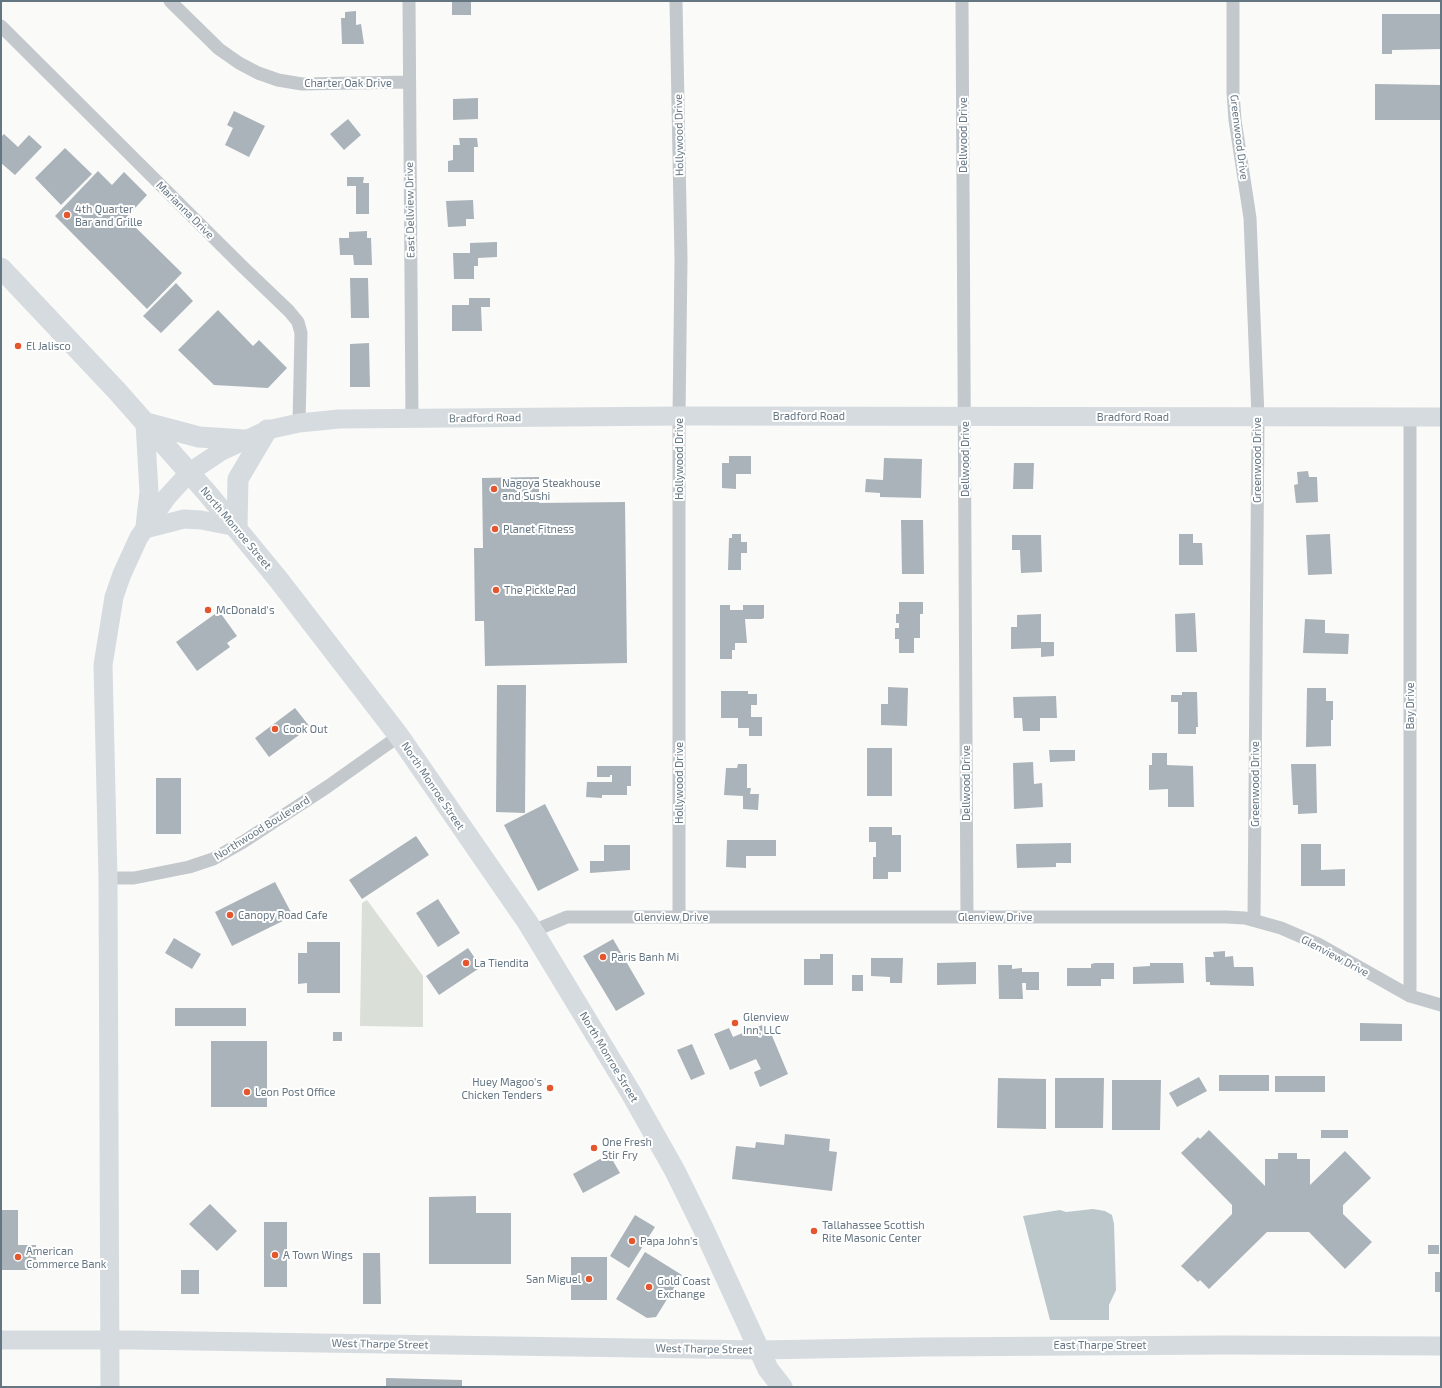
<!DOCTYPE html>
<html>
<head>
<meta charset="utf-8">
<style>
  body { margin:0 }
  #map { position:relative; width:1442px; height:1388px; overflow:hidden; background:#fafaf8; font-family:"Exo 2",sans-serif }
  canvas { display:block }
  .frame { position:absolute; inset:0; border:2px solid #657683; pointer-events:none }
</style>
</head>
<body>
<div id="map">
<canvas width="1442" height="1388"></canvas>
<div class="frame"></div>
</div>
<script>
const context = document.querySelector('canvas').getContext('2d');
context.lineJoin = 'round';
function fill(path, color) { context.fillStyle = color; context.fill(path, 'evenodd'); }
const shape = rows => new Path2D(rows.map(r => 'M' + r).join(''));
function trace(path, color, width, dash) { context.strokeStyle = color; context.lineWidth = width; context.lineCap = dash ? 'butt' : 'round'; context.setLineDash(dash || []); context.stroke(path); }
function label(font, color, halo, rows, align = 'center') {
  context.font = font + ' "Exo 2",sans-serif'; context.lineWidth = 4; context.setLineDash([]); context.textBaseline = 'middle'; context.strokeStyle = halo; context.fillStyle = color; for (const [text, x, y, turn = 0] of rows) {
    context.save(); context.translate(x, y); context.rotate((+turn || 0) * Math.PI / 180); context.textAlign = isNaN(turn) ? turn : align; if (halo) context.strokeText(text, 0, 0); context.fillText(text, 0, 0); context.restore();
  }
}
const green = shape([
  [367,900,423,976,423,1027,360,1026,362,903]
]);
const water = shape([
  [1093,1209,1105,1211,1112,1215,1114,1224,1116,1290,1109,1305,1109,1320,1050,1320,1023,1216,1060,1210,1066,1212]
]);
const building = shape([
  [452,1,471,1,471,15,452,15],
  [356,11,356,25,361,24,364,44,342,44,341,18,345,18,345,12],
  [1382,14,1441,14,1441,49,1392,50,1392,54,1382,54],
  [1375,84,1441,85,1441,120,1375,120],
  [478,98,478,119,453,120,453,99],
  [234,111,265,126,249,157,225,145,233,128,227,125],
  [348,119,361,135,344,150,330,134],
  [4,134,18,147,29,135,42,147,15,175,1,163,1,137],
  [459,138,477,138,478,147,474,147,474,172,448,172,448,161,453,160,453,145,460,145],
  [65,148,92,174,61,205,35,178],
  [98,171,112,185,124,172,147,195,126,218,182,273,147,309,55,216],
  [347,177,364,177,363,183,369,183,369,214,356,214,356,186,347,186],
  [473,200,474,219,466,219,466,226,448,227,446,201],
  [367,231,367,238,371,238,372,265,354,265,353,255,340,255,339,238,349,238,349,232],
  [497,242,497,257,478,258,478,266,474,266,474,279,454,279,453,253,470,253,470,243],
  [350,278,368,278,369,318,351,318],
  [176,283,193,301,161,333,143,316],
  [469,298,490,298,490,307,481,307,482,331,452,331,452,305,469,305],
  [218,310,253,346,259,340,287,368,268,388,214,385,178,350],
  [369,343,370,387,350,387,350,344],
  [729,456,751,456,751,474,736,474,736,489,722,488,722,463,729,463],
  [884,458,922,459,921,498,880,497,880,493,865,492,866,479,883,480],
  [1014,463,1034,463,1033,489,1013,489],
  [1308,471,1309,477,1317,477,1318,502,1296,503,1294,485,1298,484,1297,472],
  [539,477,539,503,625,502,627,663,485,666,484,621,475,621,474,548,483,548,482,478],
  [901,520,923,520,924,574,902,574],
  [732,534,741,534,741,542,747,542,747,553,741,553,741,570,728,570,729,538,732,538],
  [1179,534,1193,534,1193,543,1202,543,1203,565,1179,565],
  [1330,534,1332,574,1308,575,1306,535],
  [1012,535,1041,535,1042,572,1021,573,1020,550,1012,550],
  [899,602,923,602,923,614,920,614,920,638,914,638,914,653,899,653,899,639,895,639,895,628,899,628,899,623,896,623,896,614,899,614],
  [720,605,730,605,730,610,743,610,743,605,764,605,764,618,762,619,745,619,747,643,735,643,735,650,732,650,732,659,720,659],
  [219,611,237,636,227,643,230,647,197,671,176,642],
  [1195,613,1197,652,1176,652,1175,614],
  [1041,614,1041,642,1054,642,1054,656,1041,657,1041,648,1011,649,1011,627,1017,627,1017,615],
  [1305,619,1325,620,1325,633,1349,634,1348,654,1303,653],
  [497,685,526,685,525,813,496,812],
  [888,687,908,688,907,726,881,725,881,704,888,704],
  [1307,688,1326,688,1326,701,1333,701,1333,720,1331,720,1331,746,1306,747],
  [721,691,748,691,748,694,757,694,757,705,751,705,751,717,762,717,762,736,749,736,749,728,738,728,738,718,721,718],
  [1182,692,1197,692,1198,727,1196,727,1196,734,1178,734,1178,702,1171,702,1171,695,1182,695],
  [1056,696,1057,718,1040,718,1040,731,1023,731,1022,718,1014,718,1013,697],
  [295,708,310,727,269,757,255,738],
  [867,748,892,748,892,796,867,796],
  [1049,750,1075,750,1075,761,1050,762],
  [1152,753,1167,753,1167,765,1193,766,1194,807,1168,807,1168,789,1149,790,1149,765,1152,765],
  [1033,762,1034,784,1042,783,1043,807,1014,809,1013,763],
  [738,764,747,764,747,788,751,788,750,794,759,794,758,810,743,809,743,796,724,795,726,768,737,768],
  [1291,764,1316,764,1317,813,1298,814,1298,805,1293,805],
  [597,766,631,766,631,786,627,786,627,795,602,795,602,798,586,797,587,782,612,782,612,775,610,775,610,777,597,777],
  [156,778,181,778,181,834,156,834],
  [545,804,579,870,538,891,504,825],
  [869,827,892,827,892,835,901,835,901,872,888,872,888,879,873,879,873,857,876,857,876,842,869,842],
  [416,836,429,855,362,899,349,880],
  [727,840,776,840,776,856,746,856,746,868,726,867],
  [1071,843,1071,863,1056,863,1056,867,1017,868,1016,844],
  [1301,844,1321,844,1321,870,1345,869,1345,886,1301,886],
  [604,845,630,845,630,870,590,873,590,861,604,861],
  [275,882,293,916,232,946,215,912],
  [438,899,460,933,438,947,416,913],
  [174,938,201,954,192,969,165,953],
  [613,939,645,994,616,1011,583,956],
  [307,942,340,942,340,993,307,993,307,983,298,984,298,953,307,953],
  [468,948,481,967,439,995,426,976],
  [1225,951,1225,957,1233,956,1234,967,1253,967,1254,986,1210,985,1210,982,1206,982,1205,957,1214,957,1213,952],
  [820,954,833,954,833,985,804,985,804,959,820,959],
  [871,958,903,958,902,983,890,983,890,977,871,976],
  [976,962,976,984,937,985,937,963],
  [1095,963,1114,963,1114,979,1101,979,1101,986,1067,986,1067,968,1091,968,1091,964],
  [1150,963,1183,963,1184,983,1133,984,1133,967,1150,966],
  [998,965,1012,965,1012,969,1022,968,1022,972,1039,972,1039,990,1026,990,1026,983,1022,983,1023,999,999,999],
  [852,975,863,975,863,991,852,991],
  [175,1008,246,1008,246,1026,175,1026],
  [1360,1023,1402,1024,1402,1041,1360,1041],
  [762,1025,766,1033,770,1031,788,1074,760,1087,754,1072,761,1069,756,1059,730,1070,714,1034,729,1028,733,1037],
  [333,1032,342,1032,342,1041,333,1041],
  [211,1041,267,1041,267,1107,211,1107],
  [692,1044,705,1074,691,1080,677,1050],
  [1219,1075,1269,1075,1269,1091,1219,1091],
  [1275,1076,1325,1076,1325,1092,1275,1092],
  [1199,1077,1207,1091,1177,1107,1169,1093],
  [998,1078,1046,1079,1046,1129,997,1128],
  [1055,1078,1104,1078,1103,1128,1055,1128],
  [1112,1080,1161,1080,1160,1130,1112,1130],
  [1209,1130,1265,1186,1265,1159,1278,1159,1278,1153,1297,1153,1297,1159,1310,1159,1310,1185,1345,1151,1371,1178,1343,1205,1343,1214,1372,1242,1345,1269,1309,1232,1267,1232,1209,1289,1200,1280,1198,1282,1181,1266,1232,1214,1232,1205,1181,1153,1198,1137,1200,1139],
  [1321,1130,1348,1130,1348,1138,1321,1138],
  [785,1134,830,1139,829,1151,837,1152,832,1191,732,1179,736,1146,755,1148,756,1142,784,1145],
  [609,1154,620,1173,583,1193,573,1174],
  [476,1196,476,1213,511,1213,511,1264,429,1264,429,1197],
  [210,1204,237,1231,217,1251,189,1224],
  [1,1210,18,1210,18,1245,36,1245,36,1270,1,1270],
  [635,1215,655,1227,629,1268,610,1256],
  [264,1222,287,1222,287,1287,264,1287],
  [1428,1245,1439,1245,1439,1254,1428,1254],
  [645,1252,682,1275,656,1317,647,1318,616,1299],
  [363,1253,380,1253,381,1304,363,1304],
  [571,1257,607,1257,607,1300,571,1300],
  [181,1270,199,1270,199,1294,181,1294],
  [1435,1272,1441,1272,1441,1292,1435,1292],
  [386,1378,462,1380,462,1387,386,1387]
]);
const street = shape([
  [170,1,219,49,239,63,258,73,278,80,302,84,409,82],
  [409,1,412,419],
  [676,1,681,259,679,416,679,917],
  [962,1,967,917],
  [1233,1,1233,93,1235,120,1250,218,1258,417,1254,920],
  [1,26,243,267,289,311,298,322,301,333,299,423],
  [1410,416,1410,996],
  [108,878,134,878,189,867,213,859,243,842,327,787,399,736],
  [533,931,567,917,1226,917,1245,918,1281,928,1318,944,1410,996,1441,1005]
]);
const secondary = shape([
  [145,423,149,492,145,526],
  [145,529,184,519,201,520,237,527],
  [1,1340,133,1340,760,1350,924,1347,1226,1345,1441,1346],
  [110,1387,108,878,103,665,114,597,122,574,139,537,167,497,190,472,220,452,267,430,299,423,339,419,679,416,1441,417]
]);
const primary = shape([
  [1,268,117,391,208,494,278,579,399,736,528,923,631,1093,675,1171,704,1230,768,1369,782,1387],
  [146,423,199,437,245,440],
  [237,527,238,479,267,430]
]);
const markers = [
  [67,215,4,"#e4572e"],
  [18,346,4,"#e4572e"],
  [494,489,4,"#e4572e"],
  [495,529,4,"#e4572e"],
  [496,590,4,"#e4572e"],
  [208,610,4,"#e4572e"],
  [275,729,4,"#e4572e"],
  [230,915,4,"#e4572e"],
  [603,957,4,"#e4572e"],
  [466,963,4,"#e4572e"],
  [735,1023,4,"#e4572e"],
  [550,1088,4,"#e4572e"],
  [247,1092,4,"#e4572e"],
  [594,1148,4,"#e4572e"],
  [814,1231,4,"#e4572e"],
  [632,1241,4,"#e4572e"],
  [275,1255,4,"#e4572e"],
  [18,1257,4,"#e4572e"],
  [589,1279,4,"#e4572e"],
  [649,1287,4,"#e4572e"]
];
const streetNames = [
  ["Charter Oak Drive",348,83],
  ["Hollywood Drive",679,135,-91],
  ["Dellwood Drive",963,135,-90],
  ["Greenwood Drive",1239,137,83],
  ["Marianna Drive",185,210,45],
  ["East Dellview Drive",410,210,-91],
  ["Bradford Road",809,416],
  ["Bradford Road",1133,417],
  ["Bradford Road",485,418,-1],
  ["Hollywood Drive",679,459,-90],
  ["Dellwood Drive",965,459,-90],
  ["Greenwood Drive",1257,460,-90],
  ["North Monroe Street",236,528,50],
  ["Bay Drive",1410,706,-90],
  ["Hollywood Drive",679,783,-90],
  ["Dellwood Drive",966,783,-90],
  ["Greenwood Drive",1255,784,-90],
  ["North Monroe Street",433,786,56],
  ["Northwood Boulevard",262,828,-32],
  ["Glenview Drive",671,917],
  ["Glenview Drive",995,917],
  ["Glenview Drive",1335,956,28],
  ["North Monroe Street",609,1057,59],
  ["West Tharpe Street",380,1344,1],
  ["East Tharpe Street",1100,1345],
  ["West Tharpe Street",704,1349,1]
];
const poiNames = [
  ["4th Quarter",75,209],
  ["Bar and Grille",75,222],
  ["El Jalisco",26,346],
  ["Nagoya Steakhouse",502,483],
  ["and Sushi",502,496],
  ["Planet Fitness",503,529],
  ["The Pickle Pad",504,590],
  ["McDonald's",216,610],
  ["Cook Out",283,729],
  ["Canopy Road Cafe",238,915],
  ["Paris Banh Mi",611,957],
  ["La Tiendita",474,963],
  ["Glenview",743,1017],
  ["Inn, LLC",743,1030],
  ["Huey Magoo's",542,1082,"right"],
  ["Chicken Tenders",542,1095,"right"],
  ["Leon Post Office",255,1092],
  ["One Fresh",602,1142],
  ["Stir Fry",602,1155],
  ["Tallahassee Scottish",822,1225],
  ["Rite Masonic Center",822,1238],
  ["Papa John's",640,1241],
  ["American",26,1251],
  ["Commerce Bank",26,1264],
  ["A Town Wings",283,1255],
  ["San Miguel",581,1279,"right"],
  ["Gold Coast",657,1281],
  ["Exchange",657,1294]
];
fill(green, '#dadfd7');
fill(water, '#bbc7cb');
fill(building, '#aab3b9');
trace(street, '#c3c8cc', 13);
trace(secondary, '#d6dbdf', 19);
trace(primary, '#d6dbdf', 21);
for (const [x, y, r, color] of markers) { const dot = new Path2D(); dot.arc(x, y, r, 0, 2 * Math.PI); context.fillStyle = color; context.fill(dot); trace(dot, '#fff', 1.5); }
label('11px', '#657683', '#fff', streetNames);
label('11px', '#657683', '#fff', poiNames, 'left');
</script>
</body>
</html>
